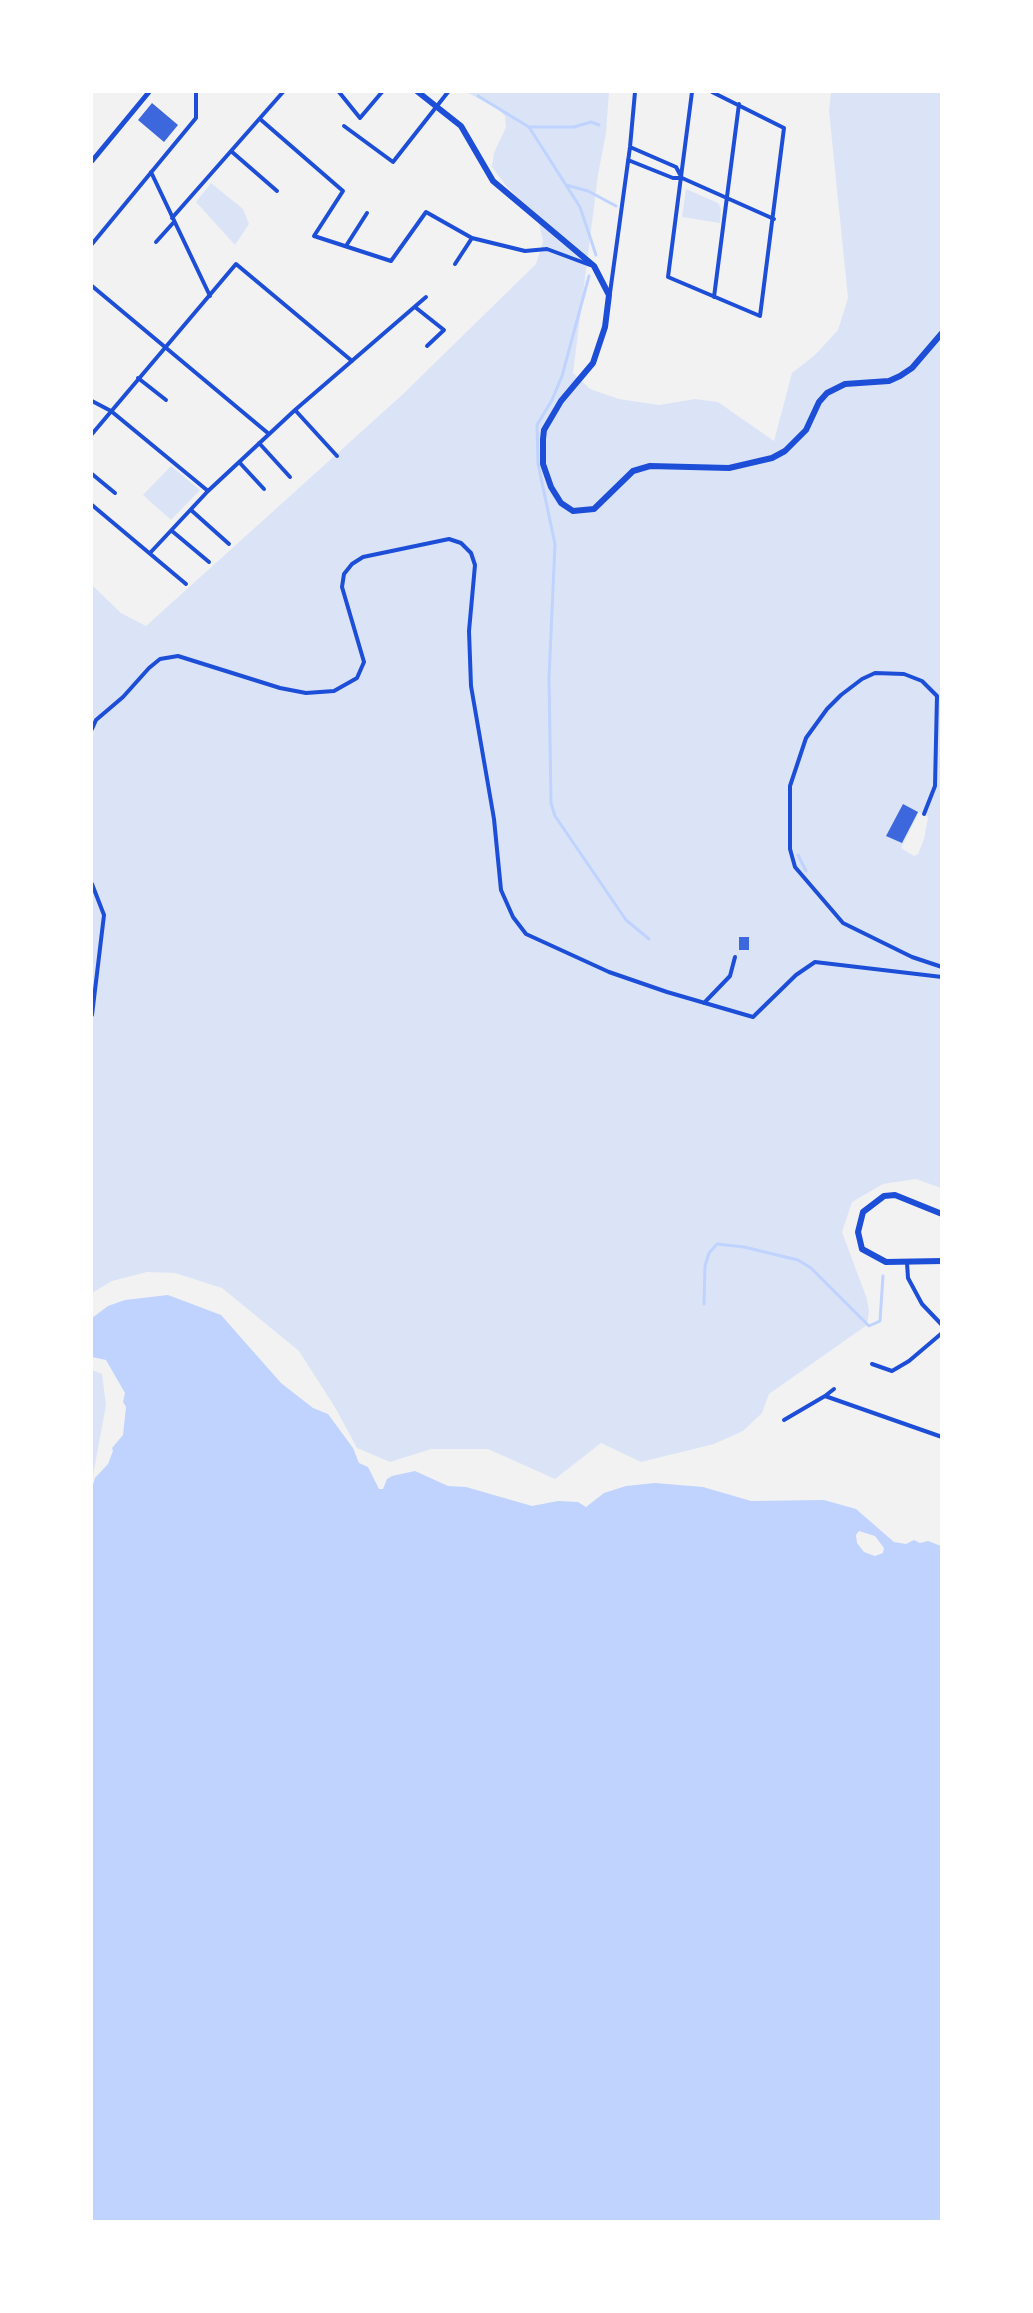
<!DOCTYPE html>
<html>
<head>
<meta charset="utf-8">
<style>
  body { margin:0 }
  #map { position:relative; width:1033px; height:2313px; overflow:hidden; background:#f2f2f2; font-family:"PT Sans",sans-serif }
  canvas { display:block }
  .frame { position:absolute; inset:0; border:93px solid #fff; pointer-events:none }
</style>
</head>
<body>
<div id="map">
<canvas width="1033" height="2313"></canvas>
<div class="frame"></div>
</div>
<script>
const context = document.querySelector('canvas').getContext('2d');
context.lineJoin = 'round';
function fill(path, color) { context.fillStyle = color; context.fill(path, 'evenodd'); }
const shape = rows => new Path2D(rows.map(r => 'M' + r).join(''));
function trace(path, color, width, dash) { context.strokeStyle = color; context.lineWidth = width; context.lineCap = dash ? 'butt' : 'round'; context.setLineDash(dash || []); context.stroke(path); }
const green = shape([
  [466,92,609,92,606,133,598,175,573,373,590,389,619,399,659,405,695,399,718,402,774,441,792,373,815,355,838,330,848,298,829,111,831,92,941,92,941,1188,916,1179,883,1184,852,1202,842,1232,867,1299,869,1311,867,1325,769,1394,762,1413,743,1431,714,1444,641,1462,601,1443,555,1479,488,1449,431,1449,390,1462,357,1448,336,1409,299,1351,222,1288,175,1273,147,1272,112,1281,92,1293,92,585,121,613,146,626,402,395,536,264,543,241,537,215,508,188,492,167,494,153,506,127,505,116,496,107],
  [919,812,928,817,924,839,918,854,914,856,901,848],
  [211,183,243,209,249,224,235,245,196,202],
  [686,189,718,203,721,209,720,223,682,217],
  [171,466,200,490,171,520,143,495],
  [92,1370,102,1374,106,1405,92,1481]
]);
const water = shape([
  [168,1295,221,1315,281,1383,313,1408,328,1414,353,1448,359,1463,368,1467,379,1489,383,1489,387,1479,392,1476,415,1471,448,1486,466,1487,532,1506,558,1501,578,1502,586,1507,604,1493,626,1486,655,1483,703,1487,751,1501,824,1500,856,1509,894,1542,906,1544,914,1540,920,1543,928,1541,941,1546,941,2221,92,2221,92,1488,95,1478,108,1464,113,1451,112,1448,123,1435,126,1407,123,1402,125,1393,106,1360,92,1357,92,1318,108,1306,125,1300],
  [859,1531,875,1536,884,1548,883,1553,875,1556,864,1552,857,1543,856,1535]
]);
const stream = shape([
  [478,96,529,127],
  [566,185,588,191,616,206],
  [596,255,580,207,529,127,574,127,591,122,599,125],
  [589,276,562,376,552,400,537,425,538,464,555,544,549,678,551,803,555,816,626,920,649,939],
  [798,855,806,871],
  [704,1304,705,1266,709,1253,717,1244,744,1247,798,1260,811,1268,869,1326,880,1321,883,1276]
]);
const building = shape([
  [152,103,178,125,164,142,138,120],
  [903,804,918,812,902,843,886,836],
  [739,937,749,937,749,950,739,950]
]);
const minor = shape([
  [339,92,360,118,382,92],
  [692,92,668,277,760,316,784,128,712,92],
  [260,119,343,191,314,236,391,261,426,212,472,238,525,251,547,249,590,265],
  [344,126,393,162,448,92],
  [630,147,676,167,682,178,774,219],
  [231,151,277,191],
  [628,160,673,178,681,178],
  [151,172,210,296],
  [172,218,283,92],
  [156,242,174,222],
  [92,244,196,118,196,92],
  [346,246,367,213],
  [455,264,472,238],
  [92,286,269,434],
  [610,293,630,147,635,92],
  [714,297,739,104],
  [415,307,444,330,427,346],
  [138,378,166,400],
  [92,401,111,411,208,491],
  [295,410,337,456],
  [92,434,236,264,352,361],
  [259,443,290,477],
  [239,462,264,489],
  [92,474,115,493],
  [92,505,186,584],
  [191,510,229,544],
  [172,531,209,562],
  [150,553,208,491,295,410,426,297],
  [92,729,96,720,123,697,149,668,160,659,178,656,280,688,306,693,334,691,357,678,364,662,342,587,344,574,352,564,363,557,449,539,461,543,471,553,475,565,469,631,471,686,494,819,501,890,513,917,526,934,609,972,667,992,753,1017,796,975,815,962,942,977],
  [924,814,935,786,937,696,922,681,904,674,875,673,862,679,841,695,827,709,806,738,790,786,790,849,795,867,843,923,912,957,942,967],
  [92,884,104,915,92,1015],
  [704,1003,730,976,735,957],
  [907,1263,908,1278,922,1304,942,1325],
  [872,1364,892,1371,909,1361,942,1333],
  [825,1396,834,1389],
  [784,1420,825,1396,942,1437]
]);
const tertiary = shape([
  [92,161,149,92]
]);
const secondary = shape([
  [418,92,461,126,493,181,594,266,609,295,605,327,593,363,561,401,544,430,543,439,543,464,551,487,561,503,573,511,594,509,633,471,650,466,729,468,772,458,785,451,806,430,819,402,827,393,845,384,889,381,900,376,912,368,942,333],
  [942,1214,895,1195,884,1196,863,1212,858,1232,862,1249,886,1262,942,1261]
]);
fill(green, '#dbe4f7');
fill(water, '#bfd3fe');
trace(stream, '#bfd3fe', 3);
fill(building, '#3d67dc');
trace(minor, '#1d4ed8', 4);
trace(tertiary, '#1d4ed8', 5);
trace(secondary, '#1d4ed8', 6);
</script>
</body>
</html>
